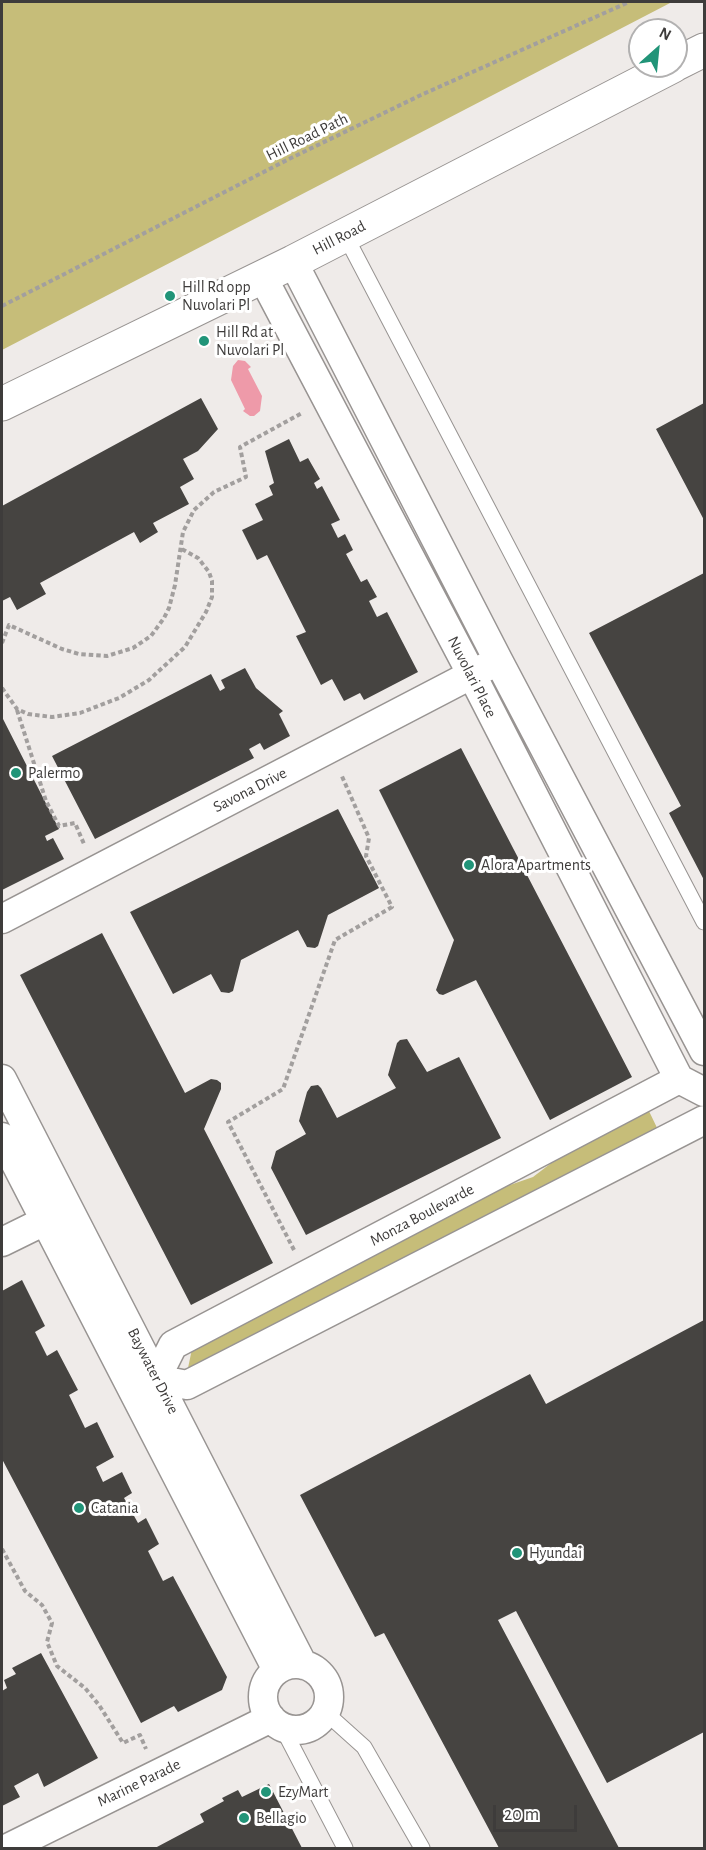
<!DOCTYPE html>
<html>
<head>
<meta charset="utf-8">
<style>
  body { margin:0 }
  #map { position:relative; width:706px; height:1850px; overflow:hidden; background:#efebe9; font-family:"Alegreya Sans",sans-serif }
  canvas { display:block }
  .frame { position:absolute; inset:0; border:3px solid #3e3c3b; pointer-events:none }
  .north { position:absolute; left:628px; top:18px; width:60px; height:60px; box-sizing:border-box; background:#fff; border:2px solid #b2b1b1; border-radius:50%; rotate:27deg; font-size:16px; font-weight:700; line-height:24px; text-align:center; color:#3e3c3b }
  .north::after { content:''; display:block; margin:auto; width:21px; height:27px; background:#219478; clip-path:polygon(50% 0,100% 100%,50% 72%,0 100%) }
  .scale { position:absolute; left:493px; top:1805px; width:84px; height:27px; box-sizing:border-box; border:3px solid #3e3c3b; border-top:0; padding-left:8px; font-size:18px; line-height:21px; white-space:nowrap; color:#3e3c3b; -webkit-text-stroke:4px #fff; paint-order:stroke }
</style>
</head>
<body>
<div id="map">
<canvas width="706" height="1850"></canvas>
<div class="frame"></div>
<div class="north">N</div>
<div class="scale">20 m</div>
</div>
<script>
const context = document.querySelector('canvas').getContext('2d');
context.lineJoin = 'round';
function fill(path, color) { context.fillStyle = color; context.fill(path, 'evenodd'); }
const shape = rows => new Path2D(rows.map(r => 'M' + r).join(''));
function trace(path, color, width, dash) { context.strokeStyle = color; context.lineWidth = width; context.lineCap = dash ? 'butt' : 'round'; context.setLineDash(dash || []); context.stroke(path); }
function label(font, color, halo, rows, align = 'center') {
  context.font = font + ' "Alegreya Sans",sans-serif'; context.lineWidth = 6; context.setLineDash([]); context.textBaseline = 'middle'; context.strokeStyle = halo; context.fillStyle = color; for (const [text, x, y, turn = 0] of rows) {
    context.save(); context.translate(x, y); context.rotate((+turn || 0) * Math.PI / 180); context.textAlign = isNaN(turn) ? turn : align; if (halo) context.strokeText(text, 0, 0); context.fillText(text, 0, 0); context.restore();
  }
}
const green = shape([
  [2,2,672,2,2,350],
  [647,1107,660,1134,237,1350,188,1368,192,1349,488,1185,510,1185,533,1177,550,1164,561,1147]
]);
const water = shape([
  [238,360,245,361,251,367,248,369,262,396,260,411,254,416,250,416,243,411,245,409,231,380,233,366]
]);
const building = shape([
  [201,398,218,429,198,451,183,459,194,479,180,487,189,504,153,523,158,532,140,543,134,532,40,583,46,594,17,610,10,597,2,601,2,506],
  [704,403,704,520,656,429],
  [289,439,300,462,308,458,320,479,314,483,317,489,322,486,340,520,331,524,338,538,345,534,353,550,346,554,361,582,367,579,377,597,369,601,377,617,387,612,418,672,364,700,360,693,344,701,332,679,321,685,296,636,306,632,267,555,257,560,242,530,263,520,255,504,273,495,269,486,274,483,265,451],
  [704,573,704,880,669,813,681,806,589,633],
  [245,668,256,688,283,711,279,714,290,736,264,750,260,743,249,749,254,758,95,839,52,756,211,674,220,691,225,688,221,680],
  [2,717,59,829,45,836,47,841,53,838,64,859,2,890],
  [461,748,632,1077,550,1120,476,980,443,995,439,994,436,990,454,940,379,790],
  [338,809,379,888,328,915,318,946,315,948,307,947,298,930,241,960,233,991,229,993,221,992,211,974,173,994,130,912],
  [102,933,185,1093,211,1079,217,1080,221,1083,221,1089,204,1129,273,1263,191,1305,20,975],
  [407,1039,427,1072,459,1057,501,1138,306,1235,271,1168,276,1151,306,1134,299,1121,307,1092,311,1086,318,1085,321,1088,337,1118,396,1088,388,1075,397,1043,400,1040],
  [22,1280,45,1326,35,1332,47,1356,57,1350,78,1390,69,1395,85,1428,97,1422,114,1457,96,1467,103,1482,122,1472,132,1493,124,1498,138,1523,146,1518,159,1544,148,1551,163,1581,173,1576,227,1677,222,1690,178,1712,174,1706,141,1723,2,1459,2,1291],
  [704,1320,704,1732,607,1783,516,1611,498,1620,619,1848,499,1848,384,1633,375,1637,300,1495,530,1374,546,1404],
  [41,1653,98,1758,44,1787,38,1773,14,1786,20,1797,2,1806,2,1691,7,1688,4,1680,16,1674,12,1668],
  [269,1784,302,1848,155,1848,204,1822,200,1814,224,1801,222,1798,238,1790,242,1797]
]);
const path = shape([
  [2,306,289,159,421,95,629,2],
  [2,643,9,625,62,649,79,654,107,656,133,648,151,636,164,618,169,608,175,585,183,532,194,510,214,492,246,477,240,447,302,413],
  [2,688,17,709,28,714,52,717,80,713,98,706,119,698,149,680,185,647,206,612,212,597,212,581,209,572,198,558,180,548],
  [17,710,46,801,59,826,75,823,84,844],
  [294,1250,228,1122,283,1089,335,940,392,907,366,856,369,838,341,774],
  [2,1549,25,1591,42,1605,52,1623,47,1642,57,1666,85,1688,99,1705,123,1743,140,1735,146,1749]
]);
const lane = shape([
  [345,235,704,922],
  [325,1712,364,1747,422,1848],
  [281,1725,345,1848]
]);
const street = shape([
  [293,262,498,660,704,1051],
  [262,276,472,675,679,1079],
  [2,919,486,667],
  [2,1079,303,1665],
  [679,1079,704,1092],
  [2,1137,277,1670],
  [2,1242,61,1213],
  [156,1379,187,1385,704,1120],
  [133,1391,156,1379,173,1345,679,1079],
  '263 1697a33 33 0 1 1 66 0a33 33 0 1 1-66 0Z',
  [8,1848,271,1718]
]);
const secondary = shape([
  [676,64,704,50],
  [2,404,293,262,673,66]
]);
const markers = [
  [170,296,6,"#219478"],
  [204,341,6,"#219478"],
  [16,773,6,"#219478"],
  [469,865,6,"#219478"],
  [79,1508,6,"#219478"],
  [517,1553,6,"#219478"],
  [266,1792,6,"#219478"],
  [244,1818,6,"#219478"]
];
const streetNames = [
  ["Hill Road Path",307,137,-26],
  ["Hill Road",339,238,-27],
  ["Nuvolari Place",472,677,63],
  ["Savona Drive",250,790,-27],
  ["Monza Boulevarde",422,1215,-28],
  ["Baywater Drive",153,1371,63],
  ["Marine Parade",139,1783,-26]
];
const poiNames = [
  ["Hill Rd opp",182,287],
  ["Nuvolari Pl",182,305],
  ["Hill Rd at",216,332],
  ["Nuvolari Pl",216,350],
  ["Palermo",28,773],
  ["Alora Apartments",481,865],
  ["Catania",91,1508],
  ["Hyundai",529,1553],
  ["EzyMart",278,1792],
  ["Bellagio",256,1818]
];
fill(green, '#c6bd79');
fill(water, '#ee9aa9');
fill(building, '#464441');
trace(lane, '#989492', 17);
trace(street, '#989492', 31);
trace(secondary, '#989492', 35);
trace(path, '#a29f9e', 4, [4.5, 3]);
trace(lane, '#fff', 15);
trace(street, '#fff', 28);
trace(secondary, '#fff', 33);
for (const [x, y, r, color] of markers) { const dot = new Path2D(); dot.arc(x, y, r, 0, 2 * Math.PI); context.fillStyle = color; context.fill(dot); trace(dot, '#fff', 2); }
label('16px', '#3e3c3b', '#fff', streetNames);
label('16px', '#3e3c3b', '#fff', poiNames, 'left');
</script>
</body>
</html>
